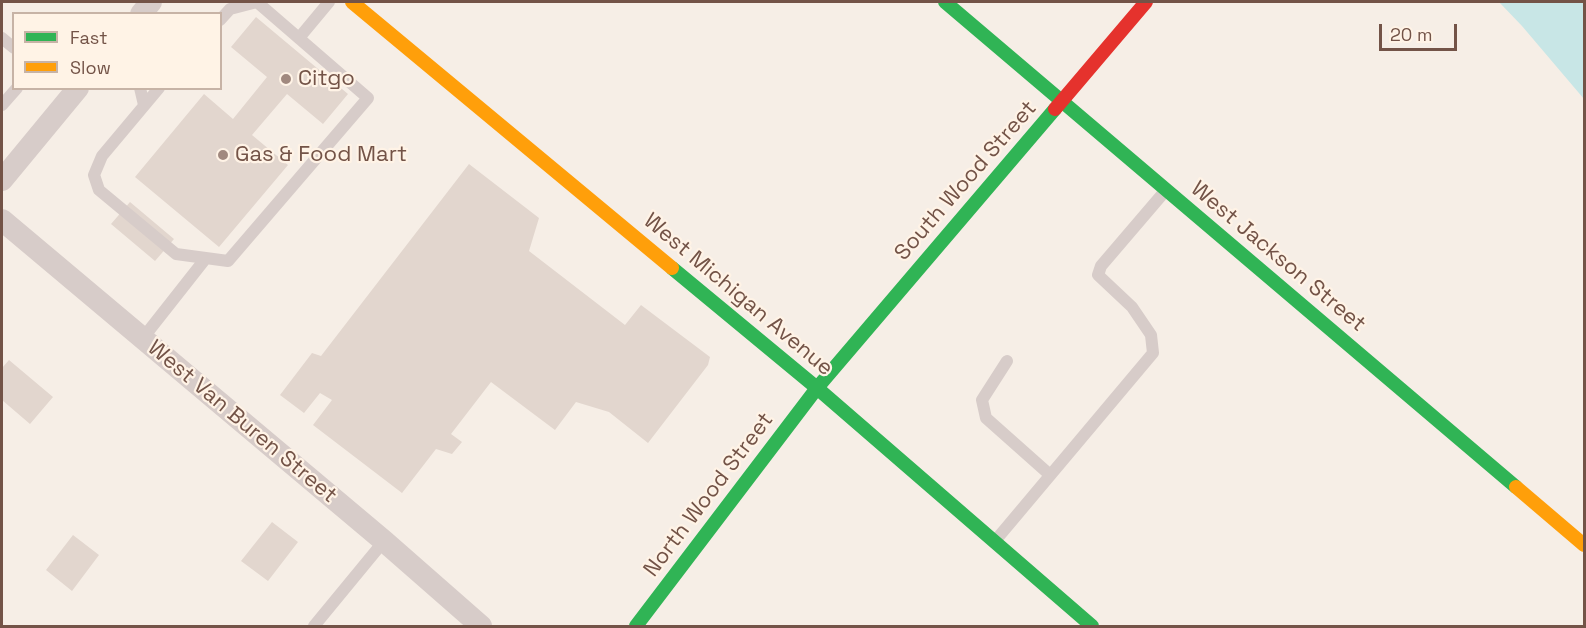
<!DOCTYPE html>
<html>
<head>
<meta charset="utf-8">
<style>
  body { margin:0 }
  #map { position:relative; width:1586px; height:628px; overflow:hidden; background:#f6eee6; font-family:"Space Grotesk",sans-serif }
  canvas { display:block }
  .frame { position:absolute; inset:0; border:3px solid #735347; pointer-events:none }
  .legend { position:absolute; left:12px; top:12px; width:210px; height:78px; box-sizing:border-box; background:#fff3e6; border:2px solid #c7b3a6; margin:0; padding:8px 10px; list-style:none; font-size:18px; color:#735347 }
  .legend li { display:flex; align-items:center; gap:12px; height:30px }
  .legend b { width:30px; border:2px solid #c7b3a6 }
  .scale { position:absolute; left:1379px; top:24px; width:78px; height:27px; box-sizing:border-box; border:3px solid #735347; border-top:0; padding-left:8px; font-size:18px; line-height:21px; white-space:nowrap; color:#735347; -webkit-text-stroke:4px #fff3e6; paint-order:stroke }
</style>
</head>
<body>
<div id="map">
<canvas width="1586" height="628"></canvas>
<div class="frame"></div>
<ul class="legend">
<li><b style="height:8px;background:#30b455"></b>Fast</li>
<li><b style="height:8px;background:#ff9f0a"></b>Slow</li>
</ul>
<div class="scale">20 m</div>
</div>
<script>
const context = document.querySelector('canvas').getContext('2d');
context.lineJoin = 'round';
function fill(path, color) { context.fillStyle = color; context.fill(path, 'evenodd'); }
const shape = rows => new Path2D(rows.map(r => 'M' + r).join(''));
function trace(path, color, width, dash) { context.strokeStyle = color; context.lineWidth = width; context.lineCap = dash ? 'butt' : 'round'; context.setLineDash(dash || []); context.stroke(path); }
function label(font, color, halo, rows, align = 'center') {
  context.font = font + ' "Space Grotesk",sans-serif'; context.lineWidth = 4.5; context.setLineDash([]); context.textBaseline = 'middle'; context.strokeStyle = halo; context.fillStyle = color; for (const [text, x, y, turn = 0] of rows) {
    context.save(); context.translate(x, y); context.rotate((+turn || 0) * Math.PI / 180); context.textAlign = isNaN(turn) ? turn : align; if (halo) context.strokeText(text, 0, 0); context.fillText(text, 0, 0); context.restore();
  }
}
const water = shape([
  [1499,2,1584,2,1584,99,1522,26]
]);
const building = shape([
  [256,17,348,94,323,124,287,94,252,135,288,165,219,247,135,177,204,94,233,119,267,77,231,47],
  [469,164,539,218,529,251,625,325,641,305,710,357,708,365,648,443,609,412,576,402,555,430,491,382,451,434,462,442,452,454,436,449,402,493,313,425,332,400,320,393,304,413,280,395,312,353,321,356],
  [130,202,174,239,155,261,111,224],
  [9,360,53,397,30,424,2,400,2,368],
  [272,522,298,542,268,581,241,561],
  [73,535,99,555,72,591,46,570]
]);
const lane = shape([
  [2,38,14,48],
  [299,38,329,2],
  [140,88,144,105],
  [159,88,102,156,94,175,99,190,176,254,228,261,368,98,257,2,230,9,220,20],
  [2,105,17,88],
  [143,338,206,258],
  [1007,361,982,400,986,418,1049,474],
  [995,541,1153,353,1151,335,1132,307,1098,275,1101,266,1166,190],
  [314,626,384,541]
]);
const street = shape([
  [141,14,151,2],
  [2,180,78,88],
  [2,220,384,541,481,626]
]);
const fast = shape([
  [945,2,1516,487],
  [672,268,817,388,1092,626],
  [636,626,817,388,1055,109]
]);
const slow = shape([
  [352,2,672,268],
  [1516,487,1584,545]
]);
const jam = shape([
  [1055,109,1146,2]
]);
const markers = [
  [286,79,6,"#a1897f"],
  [223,155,6,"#a1897f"]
];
const poiNames = [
  ["Citgo",298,79],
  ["Gas & Food Mart",235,155]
];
const streetNames = [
  ["South Wood Street",966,181,-49],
  ["West Jackson Street",1278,257,40],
  ["West Michigan Avenue",738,295,40],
  ["West Van Buren Street",242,422,40],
  ["North Wood Street",709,495,-53]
];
fill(water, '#c8e6e6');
fill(building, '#e2d6ce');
trace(lane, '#d7ccc9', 12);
trace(street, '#d7ccc9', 22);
trace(fast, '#30b455', 14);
trace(slow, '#ff9f0a', 14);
trace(jam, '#e5322d', 14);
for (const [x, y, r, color] of markers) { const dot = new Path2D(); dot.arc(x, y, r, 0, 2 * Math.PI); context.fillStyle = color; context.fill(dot); trace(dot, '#fff3e6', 2); }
label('22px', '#735347', '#fff3e6', poiNames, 'left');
label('22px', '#735347', '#fff3e6', streetNames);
</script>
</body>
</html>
